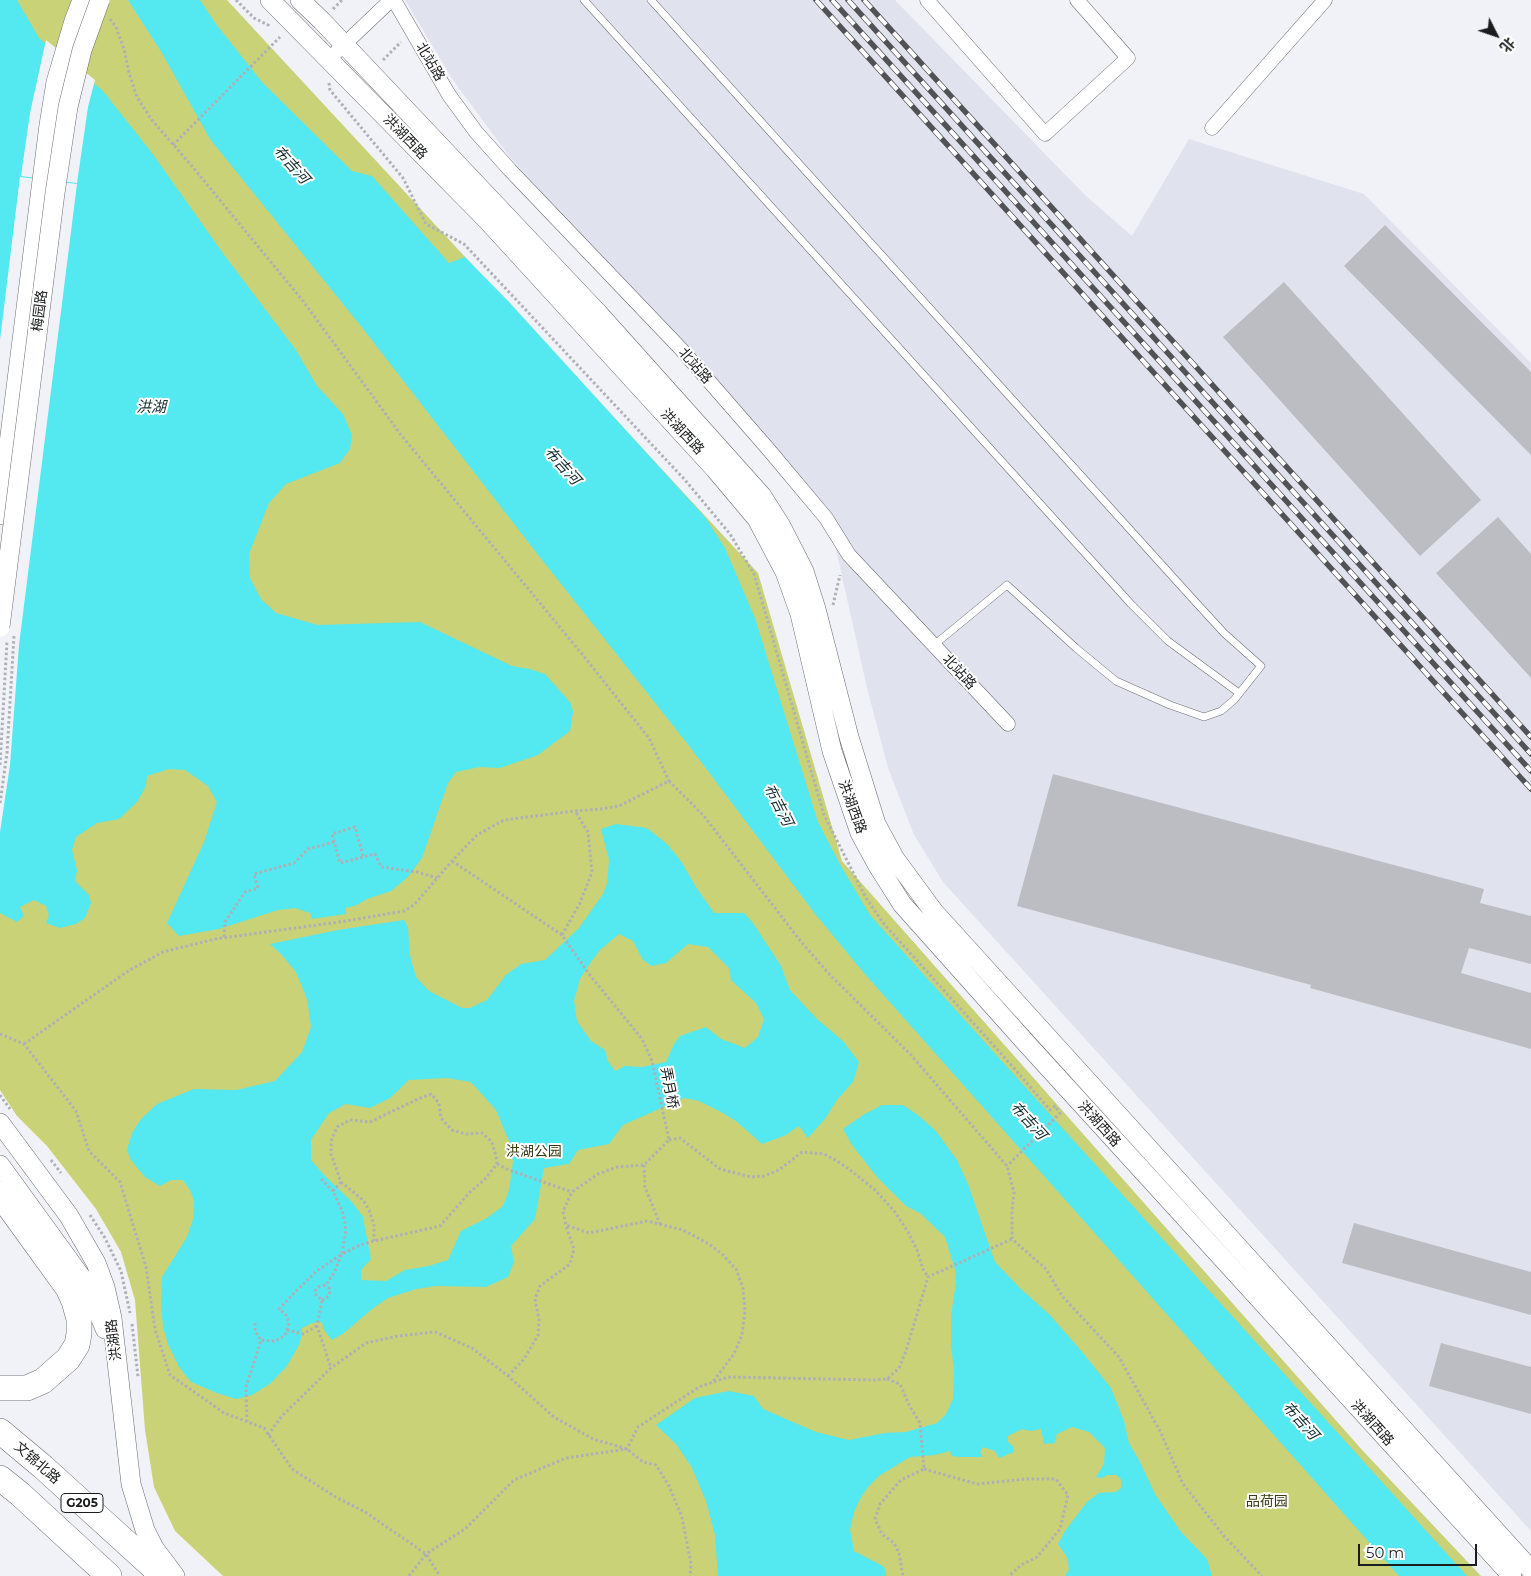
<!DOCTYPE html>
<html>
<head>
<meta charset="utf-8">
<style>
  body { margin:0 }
  #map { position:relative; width:1531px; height:1576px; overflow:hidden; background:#f1f2f8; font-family:Montserrat,"Noto Sans SC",sans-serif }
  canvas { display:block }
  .north { position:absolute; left:1471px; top:10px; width:50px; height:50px; -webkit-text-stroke:4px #fff; paint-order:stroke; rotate:131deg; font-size:14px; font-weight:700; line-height:20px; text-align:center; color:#1b1c1e }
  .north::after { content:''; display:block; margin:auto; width:18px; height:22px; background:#1b1c1e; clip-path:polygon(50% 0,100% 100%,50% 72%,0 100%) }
  .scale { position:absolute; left:1358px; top:1544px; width:119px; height:22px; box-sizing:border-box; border:2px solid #1b1c1e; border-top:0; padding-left:6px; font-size:15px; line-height:18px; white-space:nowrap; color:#1b1c1e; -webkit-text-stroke:4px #fff; paint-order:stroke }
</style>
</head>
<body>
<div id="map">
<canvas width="1531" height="1576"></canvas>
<div class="north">北</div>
<div class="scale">50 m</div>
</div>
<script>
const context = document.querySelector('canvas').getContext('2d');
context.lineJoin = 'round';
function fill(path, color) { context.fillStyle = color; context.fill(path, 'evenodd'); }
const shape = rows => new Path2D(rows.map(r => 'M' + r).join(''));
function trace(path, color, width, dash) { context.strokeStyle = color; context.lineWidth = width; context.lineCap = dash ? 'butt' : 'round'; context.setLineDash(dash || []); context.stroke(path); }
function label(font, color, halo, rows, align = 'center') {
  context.font = font + ' Montserrat,"Noto Sans SC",sans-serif'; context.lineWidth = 4; context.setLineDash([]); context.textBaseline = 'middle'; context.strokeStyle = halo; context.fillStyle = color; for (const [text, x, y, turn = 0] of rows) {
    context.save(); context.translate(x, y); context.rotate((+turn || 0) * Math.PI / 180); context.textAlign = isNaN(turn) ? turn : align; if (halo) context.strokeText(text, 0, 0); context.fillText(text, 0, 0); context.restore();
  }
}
const built = shape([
  [405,0,895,0,1085,195,1132,236,1189,139,1364,194,1531,363,1531,1531,943,882,914,835,888,768,867,688,828,514,509,156,453,80]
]);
const green = shape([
  [0,0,227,0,758,573,842,861,1363,1451,1481,1576,223,1576,175,1531,154,1487,145,1430,135,1300,121,1252,96,1209,47,1146,17,1116,0,1090]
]);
const water = shape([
  [0,0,17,0,39,38,103,91,152,153,225,256,296,350,317,386,343,414,352,435,350,449,340,463,286,484,269,503,249,554,250,578,261,599,276,613,318,625,420,622,512,666,530,669,545,674,570,702,573,711,570,731,538,755,500,768,480,767,456,772,448,783,422,858,408,877,391,891,367,899,357,905,346,908,346,914,312,919,310,913,295,908,278,910,219,929,179,936,167,923,204,842,217,802,208,786,185,770,169,769,147,776,146,786,137,802,119,819,97,823,76,837,72,850,77,870,75,881,89,895,91,903,85,918,76,924,60,928,46,923,49,915,46,906,34,900,20,907,24,916,17,922,0,913],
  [128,0,200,0,216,24,262,82,352,171,372,176,449,263,465,257,509,302,705,517,725,548,755,618,818,822,841,866,870,915,1467,1576,1399,1576,864,973,816,915,690,747,539,556,364,330,210,139,162,53],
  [616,824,647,828,667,844,681,861,696,887,714,913,744,913,753,923,781,966,790,990,817,1019,843,1041,859,1062,853,1082,837,1100,825,1119,808,1138,799,1126,786,1135,762,1144,736,1121,723,1113,699,1101,684,1098,623,1125,609,1144,578,1150,569,1164,544,1168,535,1219,511,1246,514,1262,508,1277,486,1287,437,1286,416,1289,388,1298,372,1309,344,1333,332,1340,324,1330,322,1322,312,1323,302,1328,300,1343,287,1366,271,1383,252,1395,236,1399,217,1393,191,1382,179,1367,168,1344,163,1327,161,1305,162,1277,187,1237,193,1219,194,1201,190,1190,183,1180,171,1180,160,1186,145,1177,131,1160,127,1150,132,1133,141,1119,157,1104,194,1089,236,1090,275,1081,302,1052,311,1027,307,999,296,972,281,954,270,944,338,930,404,920,408,927,410,956,416,977,429,991,462,1008,470,1008,487,1000,506,975,521,964,545,960,579,928,603,894,607,884,609,860,601,829],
  [619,934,633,941,643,960,652,966,666,963,688,944,708,947,729,968,731,980,756,1003,764,1019,758,1037,745,1048,721,1039,706,1027,680,1036,674,1044,666,1062,642,1067,625,1066,615,1071,608,1061,605,1050,591,1041,577,1021,574,1001,580,979,591,962,600,950],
  [447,1078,471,1082,496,1110,509,1141,513,1161,509,1190,503,1206,487,1218,461,1231,448,1260,429,1266,405,1270,386,1281,361,1280,361,1270,371,1259,363,1217,352,1202,325,1176,311,1160,311,1140,329,1113,346,1104,370,1108,390,1098,409,1080],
  [882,1105,903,1105,918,1115,936,1131,957,1160,968,1184,995,1262,1021,1289,1050,1315,1083,1353,1111,1388,1124,1421,1129,1443,1139,1460,1155,1494,1181,1532,1207,1559,1212,1576,1065,1576,1069,1569,1067,1557,1058,1544,1065,1531,1087,1502,1099,1493,1116,1492,1121,1488,1121,1479,1116,1475,1108,1475,1102,1478,1096,1477,1104,1464,1105,1448,1089,1432,1072,1427,1057,1434,1055,1443,1044,1444,1041,1429,1030,1431,1022,1429,1008,1436,1008,1442,1013,1446,1014,1452,999,1458,995,1451,983,1447,980,1453,983,1457,960,1457,952,1456,950,1451,935,1455,910,1457,879,1476,868,1487,860,1499,854,1512,850,1530,854,1551,883,1566,886,1571,886,1576,718,1576,715,1535,706,1501,691,1466,676,1444,656,1425,695,1398,729,1391,754,1396,763,1409,816,1432,849,1440,885,1433,906,1432,937,1423,946,1414,953,1399,954,1371,951,1344,951,1316,956,1282,955,1269,945,1237,920,1213,906,1206,877,1177,852,1145,843,1129,863,1115]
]);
const pier = shape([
  [46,40,95,80,88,107,77,183,21,176,30,113],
  [20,177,77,184,19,645,10,765,0,832,0,340]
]);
const building = shape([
  [1385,225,1531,372,1531,455,1344,266],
  [1284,282,1481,500,1420,556,1223,337],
  [1498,517,1531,554,1531,678,1436,573],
  [1053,774,1484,889,1480,903,1531,916,1531,964,1469,948,1461,973,1531,993,1531,1049,1310,988,1311,985,1017,906],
  [1354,1223,1531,1272,1531,1315,1342,1263],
  [1441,1343,1531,1367,1531,1414,1429,1386]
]);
const path = shape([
  [236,0,254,18,268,25,269,22],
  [333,9,342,0],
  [110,19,116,27,124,49,129,73,137,97,151,119,191,165,303,301,401,435,582,654,649,738,669,781],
  [383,60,401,42],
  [329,83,330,90,403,178,426,224,464,244,685,480,730,534,754,574,824,815,866,898,884,924,1013,1067,1050,1110,1055,1106,1060,1113,1007,1166],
  [173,145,280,37],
  [833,605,840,575],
  [363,856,355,827,332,834,340,863,375,854,381,867,417,872,437,878],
  [452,861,562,935,589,974,642,1039,652,1061,669,1140,644,1165,617,1167,598,1174,572,1192,563,1211,566,1225,589,1233,647,1221,683,1230,709,1244,722,1254,736,1269,743,1288,745,1311,742,1335,734,1354,712,1383],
  [562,935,580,903,592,872,588,832,575,811],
  [224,937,225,922,245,892,258,888,254,874,294,863,308,849,334,842],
  [0,1034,24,1044,76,1111,89,1151,120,1182,146,1267,155,1329,170,1375,224,1413,264,1428,292,1469,334,1496,365,1512,426,1554,440,1576],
  [24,1044,128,971,163,952,215,939,346,921,404,911,414,905,452,861,477,835,504,820,575,811,601,809,619,806,669,781,703,815,802,943,831,976,911,1055,1007,1166,1014,1193,1012,1211,1012,1239,1046,1269,1062,1296,1119,1357,1161,1433,1183,1484,1224,1536,1262,1576],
  [0,1095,10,1109],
  [669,1140,680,1138,720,1169,751,1177,764,1176,779,1170,802,1152,824,1154,837,1161,849,1169,875,1190,895,1212,908,1232,917,1250,923,1269,928,1277],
  [51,1160,61,1173],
  [497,1164,509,1170,572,1192],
  [644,1165,645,1187,660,1224],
  [321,1179,333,1191],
  [341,1182,363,1200,369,1210,374,1225,374,1241],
  [90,1215,105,1238,121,1271,130,1313],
  [322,1300,326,1299,330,1292,329,1288,326,1285],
  [255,1323,255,1331,261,1340],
  [132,1324,138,1377],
  [287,1330,303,1334,317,1326],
  [508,1376,524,1359,538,1335,539,1320,535,1299,540,1286,570,1264,574,1249,566,1226],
  [887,1379,900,1384,909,1405,920,1423,924,1469,901,1480,880,1504,875,1519,882,1534,894,1543,899,1553,903,1576],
  [247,1422,246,1387,261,1340,274,1341,279,1339,285,1335,289,1323,286,1315,279,1309,297,1290,318,1270,342,1254,346,1230,343,1213,333,1191,341,1182,331,1154,331,1141,337,1127,350,1120,370,1122,418,1099,431,1094,439,1103,441,1118,452,1130,466,1134,482,1133,492,1142,496,1156,497,1164,485,1179,469,1193,440,1226,374,1241,360,1245,342,1254,334,1273,326,1285,318,1287,315,1291,316,1295,322,1300,317,1326,331,1368],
  [268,1435,281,1417,331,1368,366,1343,398,1336,435,1332,472,1348,508,1376,554,1417,593,1439,627,1449,643,1462,656,1465,669,1486,682,1517,691,1564,690,1576],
  [924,1469,977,1484,1027,1479,1056,1479,1068,1495,1060,1529,1037,1557,1021,1565,1009,1576],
  [409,1576,426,1554,465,1529,514,1480,566,1458,627,1449,638,1427,699,1387,728,1377,875,1380,887,1379,899,1368,906,1351,928,1277,1012,1239]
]);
const lane = shape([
  [584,0,1131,604,1168,641,1239,693],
  [651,0,1191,597,1224,633,1261,666,1234,700,1221,711,1204,717,1170,705,1116,681,1076,648,1007,585,934,645]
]);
const street = shape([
  [394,0,449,95,476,132,510,170,681,349,769,450,826,518,849,555,1008,724],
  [927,0,1045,134,1128,58,1077,0],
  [329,59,391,0],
  [1212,128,1325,0]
]);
const secondary = shape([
  [270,0,487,220,715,469,757,519,785,572,800,614,832,751,860,833,878,866,902,904,1027,1044,1512,1576],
  [300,0,322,21,598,313,762,496,781,526,804,571,816,609,849,737,876,824,895,859,934,912,1531,1570],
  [0,515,49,125,56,82,74,21,82,0],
  [0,1123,69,1216,96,1263,105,1287,112,1318,131,1484,145,1530,154,1548,175,1576],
  [0,1165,87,1285,105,1329]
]);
const highway = shape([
  [0,1194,68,1288,74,1301,79,1319,79,1334,77,1345,68,1359,43,1381,27,1388,0,1388],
  [0,1431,43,1467,163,1576],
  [0,1478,20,1494,109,1576]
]);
const rail = shape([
  [816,0,1531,789],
  [832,0,1531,771],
  [848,0,1531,754],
  [864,0,1531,737]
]);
const pathBridge = shape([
  [0,765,7,641],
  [0,803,7,753,14,636]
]);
const secondaryBridge = shape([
  [0,627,55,193,68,107,82,50,100,0]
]);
const shields = [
  [82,1503,42]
];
const shieldNames = [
  ["G205",82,1503]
];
const streetNames = [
  ["北站路",430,62,59],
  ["洪湖西路",405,137,46],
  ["梅园路",40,311,-83],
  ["北站路",695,366,49],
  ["洪湖西路",682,432,47],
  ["北站路",959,672,47],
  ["洪湖西路",852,807,70],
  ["弄月桥",669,1088,79],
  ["洪湖西路",1099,1124,48],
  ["洪湖路",114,1340,-97],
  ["洪湖西路",1372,1423,48],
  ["文锦北路",37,1463,41]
];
const parkNames = [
  ["洪湖公园",534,1152],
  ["品荷园",1267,1502]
];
const waterNames = [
  ["布吉河",291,165,48],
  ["洪湖",151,408],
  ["布吉河",562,466,48],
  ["布吉河",778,805,63],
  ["布吉河",1028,1121,48],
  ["布吉河",1300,1421,48]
];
fill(built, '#e0e3ee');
fill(green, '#c9d277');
fill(water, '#54e8f0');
fill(pier, '#f1f2f8');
fill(building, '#bcbdc2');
trace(lane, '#6b6c71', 8);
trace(street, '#6b6c71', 15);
trace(secondary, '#6b6c71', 20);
trace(highway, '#6b6c71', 26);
trace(path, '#afb0b5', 3, [2.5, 2.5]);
trace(lane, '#fff', 7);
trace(street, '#fff', 14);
trace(secondary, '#fff', 19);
trace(highway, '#fff', 25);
trace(rail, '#515255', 5.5);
trace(rail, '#fff', 4, [11]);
trace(secondaryBridge, '#6b6c71', 20, []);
trace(pathBridge, '#afb0b5', 3, [2.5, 2.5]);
trace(secondaryBridge, '#fff', 19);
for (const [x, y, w] of shields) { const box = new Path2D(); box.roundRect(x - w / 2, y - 9.5, w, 19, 4); context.fillStyle = '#fff'; context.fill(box); trace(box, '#1b1c1e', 1); }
label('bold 12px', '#1b1c1e', null, shieldNames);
label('14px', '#1b1c1e', '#fff', streetNames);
label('14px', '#393c12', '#fff', parkNames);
label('italic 15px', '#152e30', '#fff', waterNames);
</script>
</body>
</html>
